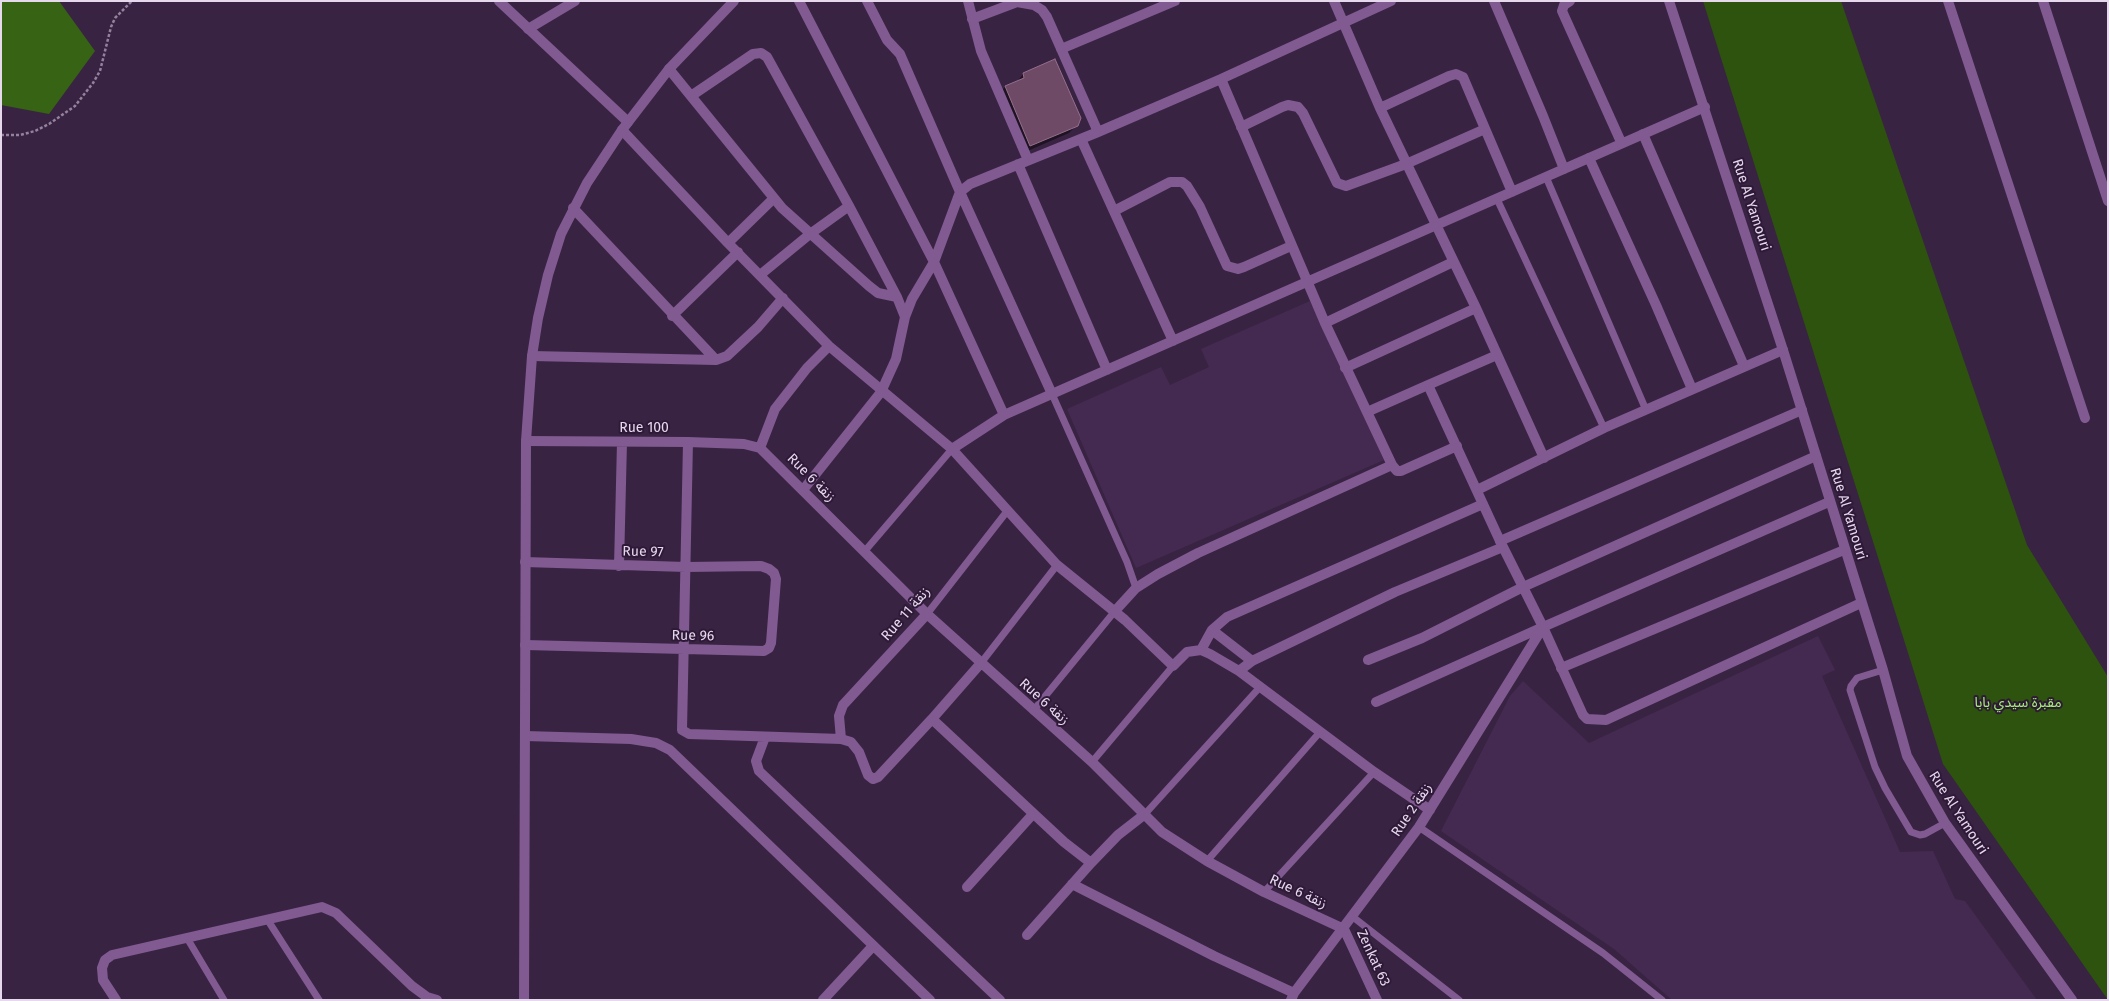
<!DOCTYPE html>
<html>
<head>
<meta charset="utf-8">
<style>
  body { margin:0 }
  #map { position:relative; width:2109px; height:1001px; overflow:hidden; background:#392343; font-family:"Fira Sans",sans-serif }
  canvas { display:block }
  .frame { position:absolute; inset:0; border:2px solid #e6d8ed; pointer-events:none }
</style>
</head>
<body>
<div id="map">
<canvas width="2109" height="1001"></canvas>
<div class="frame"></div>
</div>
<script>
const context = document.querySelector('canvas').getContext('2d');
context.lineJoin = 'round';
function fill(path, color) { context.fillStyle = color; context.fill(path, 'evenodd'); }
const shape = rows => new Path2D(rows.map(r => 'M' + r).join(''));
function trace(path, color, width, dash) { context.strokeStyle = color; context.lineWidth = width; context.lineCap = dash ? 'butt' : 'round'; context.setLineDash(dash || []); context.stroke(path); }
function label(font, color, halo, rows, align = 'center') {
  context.font = font + ' "Fira Sans","Noto Sans Arabic",sans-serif'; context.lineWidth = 4; context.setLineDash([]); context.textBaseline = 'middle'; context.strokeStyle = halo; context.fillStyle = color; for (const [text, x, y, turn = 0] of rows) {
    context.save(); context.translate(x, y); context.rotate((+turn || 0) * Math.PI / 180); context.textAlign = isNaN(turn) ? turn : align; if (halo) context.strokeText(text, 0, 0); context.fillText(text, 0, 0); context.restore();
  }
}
const built = shape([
  [1310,301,1384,460,1136,568,1067,409,1161,367,1170,385,1209,367,1201,349],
  [1818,636,1835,670,1822,676,1900,852,1933,851,1955,899,1965,901,2037,1000,1672,1000,1614,949,1441,831,1510,696,1523,681,1589,743]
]);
const green = shape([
  [1703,1,1841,1,2027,545,2108,677,2108,1000,1943,764]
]);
const forest = shape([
  [1,1,59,1,95,51,49,114,1,105]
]);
const shadow = shape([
  [1055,61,1077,125,1069,133,1023,153,998,94,1005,87,1016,83,1023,74]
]);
const building = shape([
  [1055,59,1081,118,1078,126,1030,146,1005,86,1024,78,1023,73,1055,59]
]);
const path = shape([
  [1,135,20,135,35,131,49,124,75,106,93,83,100,71,111,27,115,18,132,1]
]);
const service = shape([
  [1546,177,1646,410],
  [1497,199,1604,428],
  [1052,394,1127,562,1136,588],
  [864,552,952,449],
  [927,614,1008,510],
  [981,663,1057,565],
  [1883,670,1857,678,1851,686,1850,690,1875,767,1885,788,1911,832,1920,835,1925,834,1945,823],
  [1033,711,1115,611],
  [1092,762,1173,666],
  [1145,814,1260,687],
  [1419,827,1603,953,1662,1000],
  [1207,861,1320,732],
  [1264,892,1374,772],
  [1353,917,1459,1000],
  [267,919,319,1000],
  [187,938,224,1000]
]);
const pedestrian = shape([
  [528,29,575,1],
  [1643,134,1744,366],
  [1589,158,1656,305,1692,389],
  [1500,541,1802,410],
  [1543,627,1829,502],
  [1368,660,1422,638,1523,587,1816,456],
  [1561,668,1844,550]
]);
const minor = shape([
  [499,1,628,122],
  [799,1,934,262,1004,415],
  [867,1,887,40,900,54,960,192,1052,394],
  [968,1,981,51,1028,160],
  [1334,1,1380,108,1476,308,1544,458],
  [1494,1,1543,116,1564,169],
  [1570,1,1564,5,1562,11,1621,142],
  [1948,1,2085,418],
  [2043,1,2108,201],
  [972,19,1017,2,1034,5,1042,10,1047,17,1098,132],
  [1061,49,1175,1],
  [669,69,782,208,869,286,878,293,897,297],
  [1221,79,1325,323,1392,465,1397,471,1401,471,1457,446],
  [691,96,753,54,761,53,767,57,849,206,897,297,905,317],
  [1380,108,1449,76,1456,74,1463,77,1512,192],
  [1241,127,1282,107,1288,105,1298,107,1303,113,1337,183,1346,186,1406,164,1485,129],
  [622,130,728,243,829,346,952,449,1057,565,1125,620,1173,666,1187,652,1201,650,1210,654,1239,671,1374,772,1430,810],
  [1081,139,1173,341],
  [1018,164,1107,370],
  [573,208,716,360],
  [1114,211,1170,182,1182,182,1187,186,1200,207,1227,266,1238,269,1244,267,1291,246],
  [728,243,773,199],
  [760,275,810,234,849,206],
  [672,316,738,252],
  [1325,323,1453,262],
  [1497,355,1428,385,1500,541,1543,627,1583,715,1587,719,1606,720,1861,603],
  [532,356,716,360,727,356,758,327,783,298],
  [1345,368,1476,308],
  [1367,412,1428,385],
  [526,441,688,442,744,444,760,448],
  [688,442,682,730,689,734,841,739,851,742,859,752,868,775,873,779,878,777,932,719,981,663],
  [760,448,927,614,1092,762,1162,832,1207,861,1264,892,1344,929],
  [760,448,775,409,807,368,829,346],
  [952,449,1004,415,1705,107],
  [803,490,881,392,896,359,905,317,912,299,934,262,960,192,970,184,1098,132,1221,79,1391,1],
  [1477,490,1604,428,1783,350],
  [525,562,686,567,761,566,769,569,774,573,776,579,771,643,769,648,764,651,525,645],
  [619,566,622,442],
  [1115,611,1136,588,1158,574,1198,553,1392,465],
  [1212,630,1252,661],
  [1201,650,1212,630,1227,617,1483,504],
  [1239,671,1252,661,1395,592,1503,547],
  [1376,702,1543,627],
  [932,719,1064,842,1091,863],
  [525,736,631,739,656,743,670,750,930,1000],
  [765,737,756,761,759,771,1000,1000],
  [841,739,839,716,843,705,927,614],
  [1072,884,1214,956,1294,993],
  [967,887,1033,814],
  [1344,929,1377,1000],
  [1027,935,1091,863,1118,835,1145,814],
  [116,1000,103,980,102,968,105,960,112,955,322,907,336,913,412,986,427,997,437,1000],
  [823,1000,873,946],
  [1291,1000,1294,993,1419,827,1543,627]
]);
const tertiary = shape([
  [1669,1,1783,350,1883,670,1907,756,1945,823,2072,1000],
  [524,1000,526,441,532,356,538,318,548,275,561,234,587,183,622,130,669,69,734,1]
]);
const streetNames = [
  ["Rue Al Yamouri",1751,205,72],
  ["Rue 100",644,428],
  ["Rue 6 زنقة",811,478,45],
  ["Rue Al Yamouri",1848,514,73],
  ["Rue 97",643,552,1],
  ["Rue 11 زنقة",906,614,-49],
  ["Rue 96",693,636,1],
  ["Rue 6 زنقة",1044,702,42],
  ["Rue 2 زنقة",1412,810,-56],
  ["Rue Al Yamouri",1958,813,57],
  ["Rue 6 زنقة",1298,892,25],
  ["Zenkat 63",1373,958,65]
];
const parkNames = [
  ["مقبرة سيدي بابا",2018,703]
];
fill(built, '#442a50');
fill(green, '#2d530e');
fill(forest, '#376314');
fill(shadow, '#0007');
fill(building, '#6e4a66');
trace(building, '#956f8c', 1);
trace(path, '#94829d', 2.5, [3, 2]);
trace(service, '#805a91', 7);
trace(pedestrian, '#805a91', 10);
trace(minor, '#805a91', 10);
trace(tertiary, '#805a91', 10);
label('14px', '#e6d8ed', '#2f1939', streetNames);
label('14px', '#a2f071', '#2f1939', parkNames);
</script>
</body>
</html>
